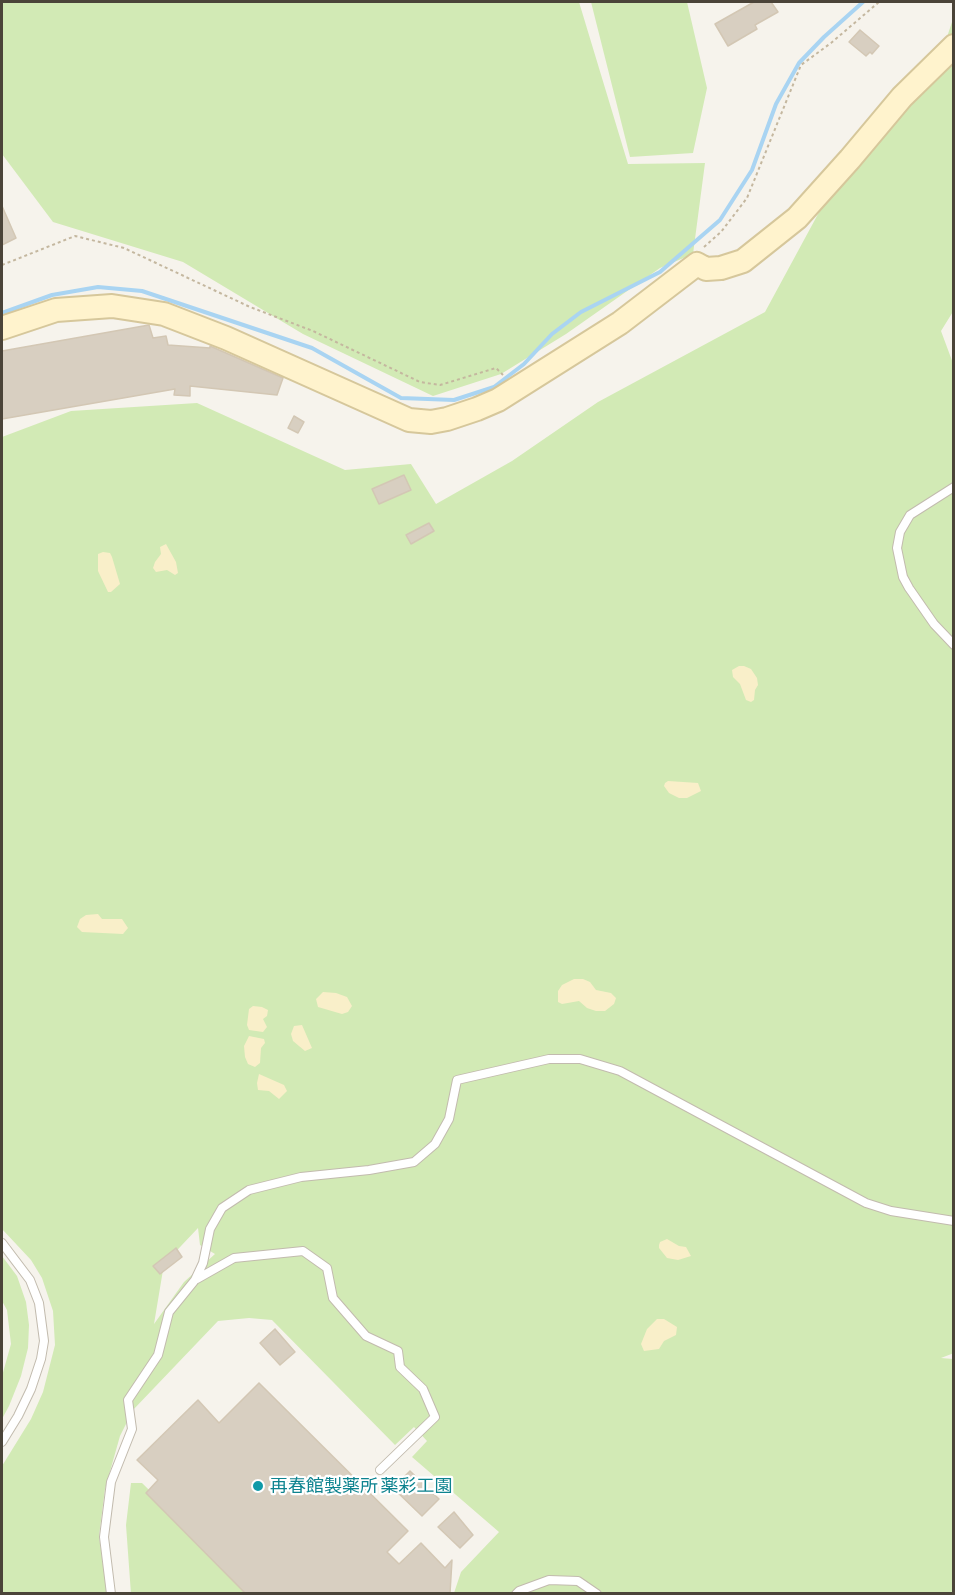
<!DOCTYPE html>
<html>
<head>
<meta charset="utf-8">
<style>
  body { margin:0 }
  #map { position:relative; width:955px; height:1595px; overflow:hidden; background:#f6f3ec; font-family:"Asap Condensed",sans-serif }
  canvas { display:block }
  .frame { position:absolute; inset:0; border:3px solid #4b4439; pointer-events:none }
</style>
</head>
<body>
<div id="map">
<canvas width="955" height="1595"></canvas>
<div class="frame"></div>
</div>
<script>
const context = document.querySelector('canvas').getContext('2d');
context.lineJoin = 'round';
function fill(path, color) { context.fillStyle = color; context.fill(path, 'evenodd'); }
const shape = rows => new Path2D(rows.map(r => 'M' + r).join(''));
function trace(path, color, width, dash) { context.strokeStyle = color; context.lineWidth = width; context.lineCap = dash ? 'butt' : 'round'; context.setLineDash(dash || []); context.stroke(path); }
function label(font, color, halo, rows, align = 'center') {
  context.font = font + ' "Asap Condensed","Noto Sans JP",sans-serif'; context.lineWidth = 4.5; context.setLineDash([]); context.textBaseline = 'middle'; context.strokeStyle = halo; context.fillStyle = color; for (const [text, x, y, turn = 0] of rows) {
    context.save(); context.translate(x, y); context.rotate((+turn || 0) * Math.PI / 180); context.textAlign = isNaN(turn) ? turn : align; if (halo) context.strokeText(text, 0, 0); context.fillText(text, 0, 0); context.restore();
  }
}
const green = shape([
  [2,2,579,2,628,164,705,163,693,254,660,268,566,334,501,374,433,396,303,334,183,262,53,222,2,154],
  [591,2,687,2,707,88,693,153,630,157],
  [953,19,954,310,941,331,954,366,954,1353,941,1358,953,1359,953,1593,454,1593,461,1572,499,1532,412,1457,427,1441,414,1427,395,1445,272,1320,249,1318,218,1321,133,1410,120,1436,105,1489,99,1536,107,1593,2,1593,2,1466,31,1419,43,1392,55,1345,53,1311,42,1278,31,1260,2,1229,2,437,71,411,197,403,345,470,411,464,436,504,512,461,598,402,765,312,824,203,932,82],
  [198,1228,200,1245,215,1254,184,1282,154,1324,164,1264],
  [2,1256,17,1276,26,1302,29,1325,28,1348,21,1376,9,1406,2,1419,2,1376,11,1344,7,1310,2,1301],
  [131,1483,142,1483,254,1593,131,1594,126,1525]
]);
const sand = shape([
  [166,544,176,562,178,573,175,575,167,570,156,572,153,568,155,562,161,554,160,547],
  [103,552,110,553,112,557,120,584,111,592,108,592,98,571,98,554],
  [739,666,744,666,751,669,757,678,758,685,755,690,754,700,751,702,746,700,740,684,733,677,732,670],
  [668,781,698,783,701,791,687,798,679,798,669,793,664,786,665,783],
  [98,914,102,919,122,919,128,928,123,934,82,932,77,927,80,919,86,915],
  [574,979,583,979,590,982,596,990,611,993,616,998,614,1004,605,1011,596,1011,587,1008,579,1001,562,1004,558,1002,558,991,562,985],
  [323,992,336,993,347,997,352,1006,348,1012,342,1014,318,1007,316,999],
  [253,1006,262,1007,268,1010,267,1016,263,1019,267,1027,263,1032,249,1030,247,1025,249,1009],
  [302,1025,312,1048,305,1051,293,1041,291,1034,294,1026],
  [249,1036,264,1039,265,1043,261,1048,260,1063,255,1067,248,1064,245,1057,244,1046],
  [259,1074,284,1085,287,1091,279,1099,269,1091,258,1090,257,1083],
  [667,1239,679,1246,686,1247,691,1256,678,1260,667,1258,659,1248,659,1245,660,1242],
  [657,1319,664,1319,677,1327,676,1335,664,1341,659,1349,644,1351,641,1344,647,1329]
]);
const stream = shape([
  [2,313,52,295,98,287,142,291,312,348,401,398,454,400,494,387,524,364,552,334,581,312,660,272,720,220,752,170,776,104,799,63,824,37,863,2]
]);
const building = shape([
  [754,2,771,2,778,12,755,25,757,29,728,46,715,24,754,2],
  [860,30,879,46,872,54,870,52,866,56,849,42,860,30],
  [2,206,16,238,2,245,2,206],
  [149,325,153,338,166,336,168,345,210,348,210,346,283,378,277,395,190,386,190,396,174,395,175,389,2,419,2,351,149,325],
  [294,416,304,422,298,433,288,428,294,416],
  [404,475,411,490,379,504,372,489,404,475],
  [429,523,434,531,411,544,406,535,429,523],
  [176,1248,182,1257,160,1274,153,1266,176,1248],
  [275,1329,295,1352,280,1365,260,1343,275,1329],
  [259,1383,408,1531,387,1552,399,1564,421,1543,445,1568,452,1560,450,1593,245,1593,146,1493,158,1480,137,1460,198,1400,219,1423,259,1383],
  [410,1471,439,1499,422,1516,393,1488,410,1471],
  [454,1512,473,1535,460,1548,438,1527,454,1512]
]);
const path = shape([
  [704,247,721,232,747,198,801,65,831,43,879,2],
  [2,265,75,236,124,248,250,307,313,331,420,382,440,385,496,368,503,375]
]);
const lane = shape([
  [954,487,910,515,900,532,897,548,903,577,909,588,934,624,954,645],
  [2,1243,30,1280,39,1303,44,1341,41,1359,31,1389,18,1416,2,1442],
  [197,1279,234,1258,303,1251,327,1268,333,1298,366,1336,398,1351,400,1367,423,1389,435,1417,380,1470],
  [111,1594,104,1537,111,1482,132,1429,128,1400,158,1355,169,1312,195,1280,203,1263,210,1229,222,1208,249,1190,301,1177,369,1170,414,1162,435,1144,449,1119,457,1080,549,1059,580,1059,620,1071,866,1203,891,1211,954,1221],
  [516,1594,519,1591,549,1580,578,1581,597,1594]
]);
const secondary = shape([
  [2,328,56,310,112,306,164,314,226,338,409,420,431,422,447,419,477,409,498,400,620,323,697,264,706,269,721,268,743,261,797,218,850,159,902,97,954,46]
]);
const markers = [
  [258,1486,6,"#0f9aa8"]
];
const cultureNames = [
  ["再春館製薬所 薬彩工園",270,1486]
];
fill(green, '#d2eab5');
fill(sand, '#f9efc9');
trace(stream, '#a9d4f2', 4);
fill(building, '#d8cfc1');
trace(building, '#d3c7b4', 1.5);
trace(lane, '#c2bbae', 10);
trace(secondary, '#d6c79b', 26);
trace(path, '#c4b79f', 2, [3, 3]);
trace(lane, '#fff', 8);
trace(secondary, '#fff3cd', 22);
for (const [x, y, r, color] of markers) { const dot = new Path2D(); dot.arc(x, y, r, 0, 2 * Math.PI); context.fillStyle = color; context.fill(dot); trace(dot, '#fff', 2); }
label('18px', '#0d838f', '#fff', cultureNames, 'left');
</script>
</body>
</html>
